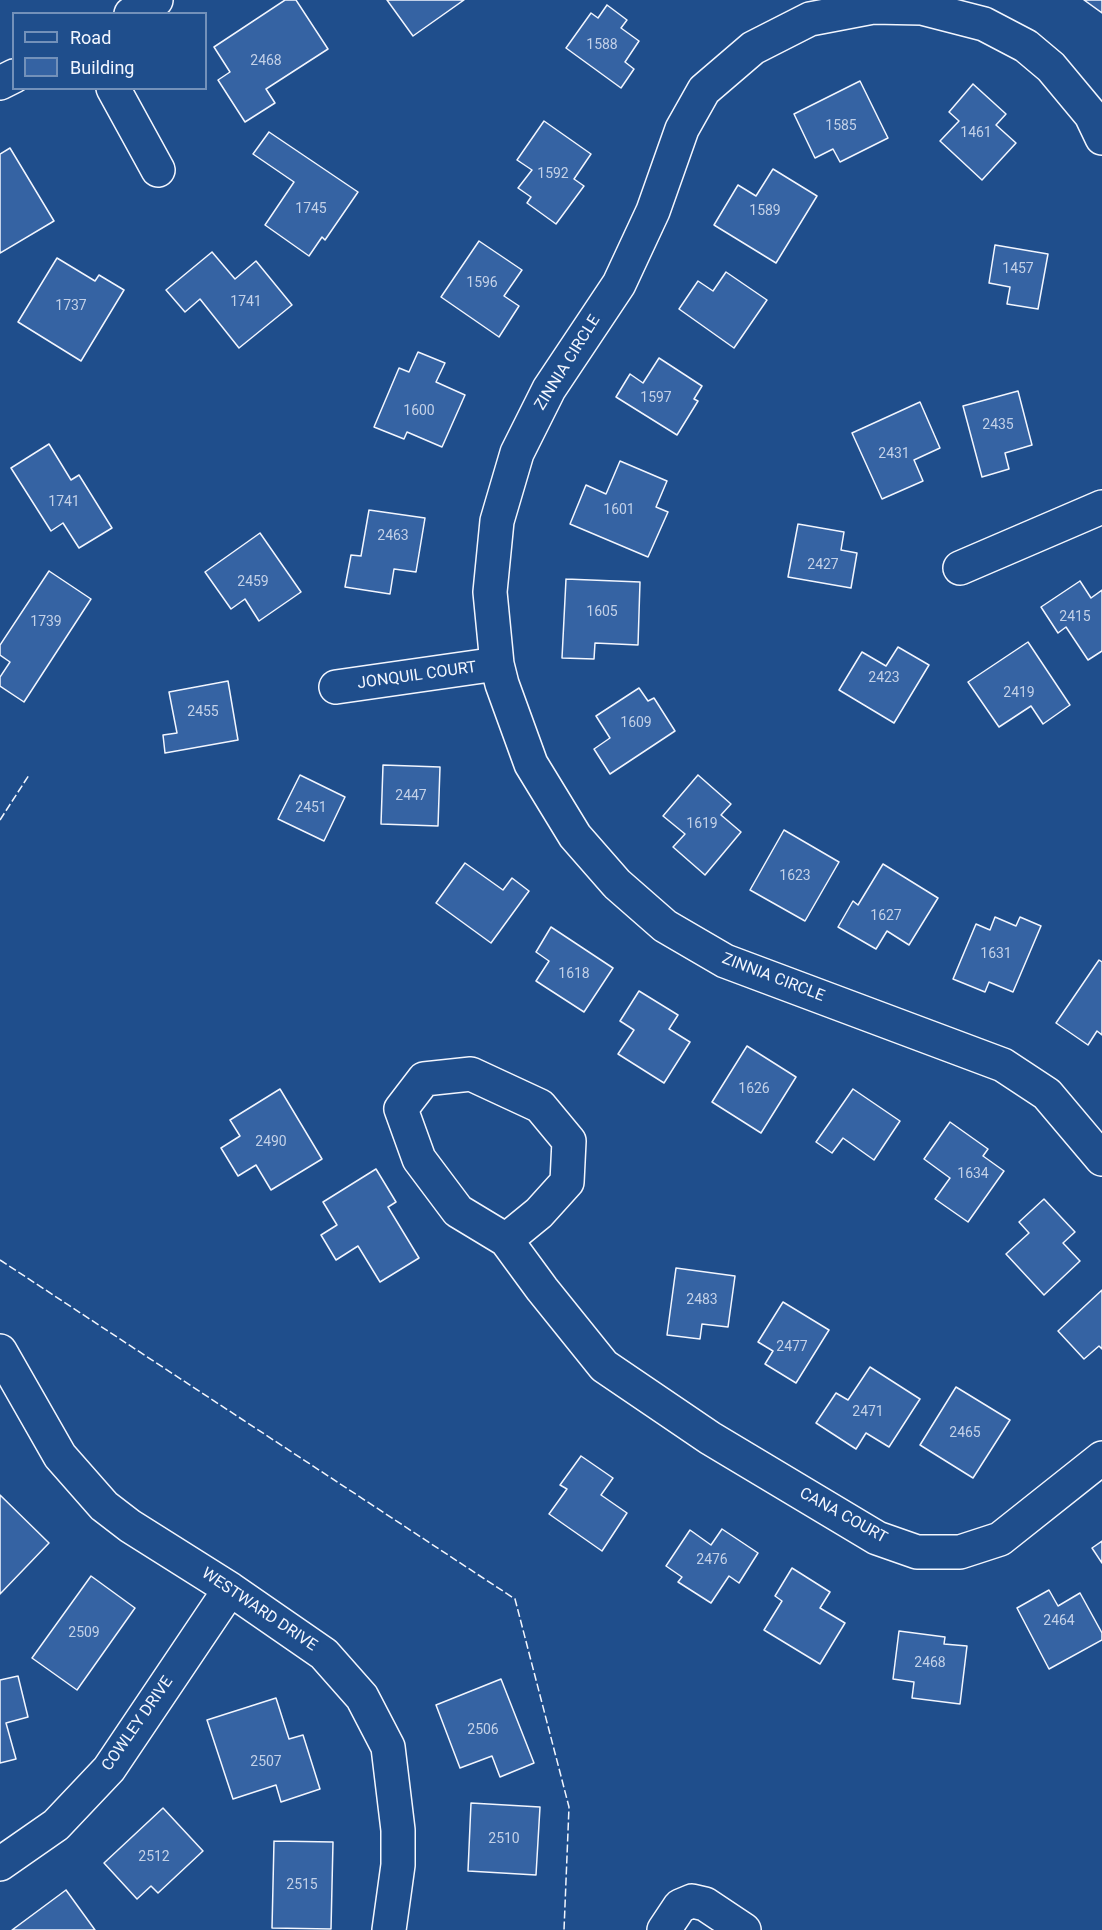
<!DOCTYPE html>
<html>
<head>
<meta charset="utf-8">
<style>
  body { margin:0 }
  #map { position:relative; width:1102px; height:1930px; overflow:hidden; background:#1f4e8c; font-family:Roboto,sans-serif }
  canvas { display:block }
  .legend { position:absolute; left:12px; top:12px; width:195px; height:78px; box-sizing:border-box; background:#1f4e8c; border:2px solid #7391ba; margin:0; padding:8px 10px; list-style:none; font-size:18px; color:#f2f6ff }
  .legend li { display:flex; align-items:center; gap:12px; height:30px }
  .legend b { width:30px; border:2px solid #7391ba }
</style>
</head>
<body>
<div id="map">
<canvas width="1102" height="1930"></canvas>
<ul class="legend">
<li><b style="height:8px;background:#1f4e8c"></b>Road</li>
<li><b style="height:16px;background:#3563a3"></b>Building</li>
</ul>
</div>
<script>
const context = document.querySelector('canvas').getContext('2d');
context.lineJoin = 'round';
function fill(path, color) { context.fillStyle = color; context.fill(path, 'evenodd'); }
const shape = rows => new Path2D(rows.map(r => 'M' + r).join(''));
function trace(path, color, width, dash) { context.strokeStyle = color; context.lineWidth = width; context.lineCap = dash ? 'butt' : 'round'; context.setLineDash(dash || []); context.stroke(path); }
function label(font, color, halo, rows, align = 'center') {
  context.font = font + ' Roboto,sans-serif'; context.lineWidth = 4.5; context.setLineDash([]); context.textBaseline = 'middle'; context.strokeStyle = halo; context.fillStyle = color; for (const [text, x, y, turn = 0] of rows) {
    context.save(); context.translate(x, y); context.rotate((+turn || 0) * Math.PI / 180); context.textAlign = isNaN(turn) ? turn : align; if (halo) context.strokeText(text, 0, 0); context.fillText(text, 0, 0); context.restore();
  }
}
const building = shape([
  [285,0,296,0,328,49,266,89,275,103,245,122,218,80,230,72,214,47,285,0],
  [387,0,464,0,413,36,387,0],
  [1084,0,1102,0,1102,13,1084,0],
  [607,5,627,20,621,28,639,41,625,62,634,69,621,88,566,48,591,13,598,18,607,5],
  [860,81,888,138,840,162,833,149,815,158,794,114,860,81],
  [973,84,1006,114,996,125,1016,143,982,180,940,141,959,121,949,112,973,84],
  [544,121,591,154,574,179,584,186,556,224,527,203,531,197,518,188,532,170,517,160,544,121],
  [269,132,358,192,325,240,322,237,309,256,265,225,294,182,253,154,269,132],
  [10,148,54,221,0,253,0,154,10,148],
  [773,169,817,196,776,263,714,225,738,185,756,196,773,169],
  [479,241,522,270,504,296,519,306,499,337,441,297,479,241],
  [995,245,1048,254,1038,309,1007,304,1010,287,989,283,995,245],
  [212,252,235,279,256,261,292,305,239,348,200,299,185,312,166,290,212,252],
  [57,258,95,281,99,275,124,290,81,361,18,322,57,258],
  [726,272,767,300,734,348,679,309,698,281,713,291,726,272],
  [418,352,445,363,436,382,465,395,442,447,407,432,404,439,374,427,399,368,409,372,418,352],
  [659,358,702,386,694,399,698,401,677,435,616,397,630,374,643,383,659,358],
  [1018,391,1032,445,1005,453,1009,469,982,477,963,406,1018,391],
  [920,402,940,448,914,460,923,481,882,499,852,433,920,402],
  [49,444,71,480,79,475,112,528,79,548,63,523,51,531,11,468,49,444],
  [620,461,667,481,656,507,668,512,648,557,570,524,586,485,606,494,620,461],
  [369,510,425,518,416,572,394,569,390,594,345,587,351,555,361,556,369,510],
  [798,524,844,532,841,550,857,553,851,588,788,577,798,524],
  [260,533,301,592,259,621,245,599,231,609,205,572,260,533],
  [49,571,91,599,24,702,0,686,0,677,10,662,0,655,0,645,49,571],
  [566,579,640,582,638,645,595,643,594,659,562,658,566,579],
  [1080,581,1091,598,1102,590,1102,651,1088,660,1066,627,1058,633,1041,607,1080,581],
  [1028,642,1070,705,1043,724,1031,706,999,727,968,682,1028,642],
  [898,647,929,665,894,723,839,690,862,652,886,666,898,647],
  [228,681,238,740,165,753,163,735,177,733,169,692,228,681],
  [639,688,648,701,654,698,675,731,610,774,594,749,610,738,596,716,639,688],
  [383,765,440,767,438,826,381,824,383,765],
  [300,775,345,797,324,841,278,819,300,775],
  [698,775,731,804,721,815,741,832,705,875,673,847,685,834,663,816,698,775],
  [784,830,839,862,805,921,750,890,784,830],
  [465,863,503,890,512,878,529,891,491,943,436,903,465,863],
  [883,864,938,898,909,945,887,931,876,949,838,927,853,901,858,905,883,864],
  [995,917,1016,926,1020,917,1041,926,1013,992,989,982,985,992,953,979,976,924,990,930,995,917],
  [551,927,613,968,584,1012,536,981,549,961,536,952,551,927],
  [1099,960,1102,962,1102,1035,1097,1031,1088,1045,1056,1023,1099,960],
  [639,991,678,1015,669,1029,690,1042,664,1083,618,1054,634,1030,620,1021,639,991],
  [747,1046,796,1077,761,1133,712,1102,747,1046],
  [280,1089,322,1159,271,1190,256,1165,238,1176,221,1148,240,1136,230,1120,280,1089],
  [853,1089,900,1121,874,1160,843,1138,832,1153,816,1142,853,1089],
  [950,1122,988,1149,983,1156,1004,1171,968,1222,935,1199,950,1178,924,1159,950,1122],
  [376,1169,396,1202,388,1207,419,1258,380,1282,358,1246,336,1260,321,1235,337,1225,323,1202,376,1169],
  [1044,1199,1075,1232,1063,1243,1080,1261,1044,1295,1006,1254,1029,1233,1019,1222,1044,1199],
  [676,1268,735,1276,728,1327,702,1324,700,1339,667,1335,676,1268],
  [1102,1290,1102,1349,1099,1346,1084,1359,1058,1331,1102,1290],
  [783,1302,829,1330,796,1383,765,1364,773,1351,758,1342,783,1302],
  [870,1367,920,1399,889,1447,866,1433,856,1449,816,1423,836,1393,848,1400,870,1367],
  [956,1387,1010,1420,973,1478,920,1445,956,1387],
  [581,1456,613,1478,601,1495,627,1513,602,1551,549,1514,567,1489,560,1485,581,1456],
  [0,1495,49,1543,0,1594,0,1495],
  [722,1529,758,1553,739,1583,729,1576,711,1603,678,1582,682,1577,666,1566,690,1530,711,1545,722,1529],
  [1102,1541,1102,1563,1092,1548,1102,1541],
  [792,1568,830,1592,820,1608,845,1623,820,1664,764,1630,782,1601,775,1596,792,1568],
  [91,1576,135,1608,77,1690,32,1658,91,1576],
  [1049,1590,1058,1606,1080,1593,1102,1633,1102,1640,1049,1669,1017,1608,1049,1590],
  [899,1631,945,1637,944,1644,967,1646,960,1704,912,1698,914,1682,893,1679,899,1631],
  [18,1676,28,1717,6,1723,16,1759,0,1763,0,1680,18,1676],
  [501,1679,534,1763,500,1777,492,1756,460,1768,436,1705,501,1679],
  [276,1698,289,1739,303,1735,320,1789,281,1802,276,1785,233,1799,207,1720,276,1698],
  [471,1803,540,1807,536,1875,468,1871,471,1803],
  [163,1808,203,1851,158,1893,151,1886,137,1899,104,1863,163,1808],
  [274,1841,333,1842,331,1929,272,1928,274,1841],
  [66,1890,95,1930,12,1930,66,1890]
]);
const minor = shape([
  [131,14,156,0],
  [0,83,14,76],
  [113,88,158,170],
  [1102,138,1091,115,1051,67,1026,46,984,24,922,8,873,7,810,19,753,48,704,90,682,129,653,211,619,284,549,389,517,453,497,521,490,592,497,664,502,684,531,764,575,836,617,884,665,926,725,961,1003,1065,1047,1094,1102,1159],
  [960,568,1102,507],
  [336,687,497,664],
  [506,1240,539,1213,567,1182,569,1141,540,1106,471,1074,424,1079,401,1109,419,1159,458,1211,506,1240,542,1289,604,1366,710,1438,877,1538,917,1552,960,1552,1000,1539,1102,1458],
  [0,1351,60,1456,104,1506,130,1526,230,1589,324,1654,362,1697,388,1747,398,1830,398,1865,389,1930],
  [0,1864,56,1825,109,1769,230,1589],
  [664,1930,680,1906,692,1901,705,1904,744,1930]
]);
const fence = shape([
  [0,820,29,775],
  [0,1260,515,1599,569,1807,564,1930]
]);
const numberNames = [
  ["1588",602,45],
  ["2468",266,61],
  ["1585",841,126],
  ["1461",976,133],
  ["1592",553,174],
  ["1745",311,209],
  ["1589",765,211],
  ["1457",1018,269],
  ["1596",482,283],
  ["1741",246,302],
  ["1737",71,306],
  ["1597",656,398],
  ["1600",419,411],
  ["2435",998,425],
  ["2431",894,454],
  ["1741",64,502],
  ["1601",619,510],
  ["2463",393,536],
  ["2427",823,565],
  ["2459",253,582],
  ["1605",602,612],
  ["2415",1075,617],
  ["1739",46,622],
  ["2423",884,678],
  ["2419",1019,693],
  ["2455",203,712],
  ["1609",636,723],
  ["2447",411,796],
  ["2451",311,808],
  ["1619",702,824],
  ["1623",795,876],
  ["1627",886,916],
  ["1631",996,954],
  ["1618",574,974],
  ["1626",754,1089],
  ["2490",271,1142],
  ["1634",973,1174],
  ["2483",702,1300],
  ["2477",792,1347],
  ["2471",868,1412],
  ["2465",965,1433],
  ["2476",712,1560],
  ["2464",1059,1621],
  ["2509",84,1633],
  ["2468",930,1663],
  ["2506",483,1730],
  ["2507",266,1762],
  ["2510",504,1839],
  ["2512",154,1857],
  ["2515",302,1885]
];
const streetNames = [
  ["ZINNIA CIRCLE",568,363,-58],
  ["JONQUIL COURT",417,676,-8],
  ["ZINNIA CIRCLE",773,978,21],
  ["CANA COURT",843,1516,29],
  ["WESTWARD DRIVE",259,1610,34],
  ["COWLEY DRIVE",138,1724,-55]
];
fill(building, '#3563a3');
trace(building, '#f2f6ff', 1.5);
trace(minor, '#f2f6ff', 36);
trace(minor, '#1f4e8c', 33);
trace(fence, '#f2f6ff', 1.5, [8, 3]);
label('14px', '#c3d1e8', null, numberNames);
label('16px', '#f2f6ff', '#1f4e8c', streetNames);
</script>
</body>
</html>
